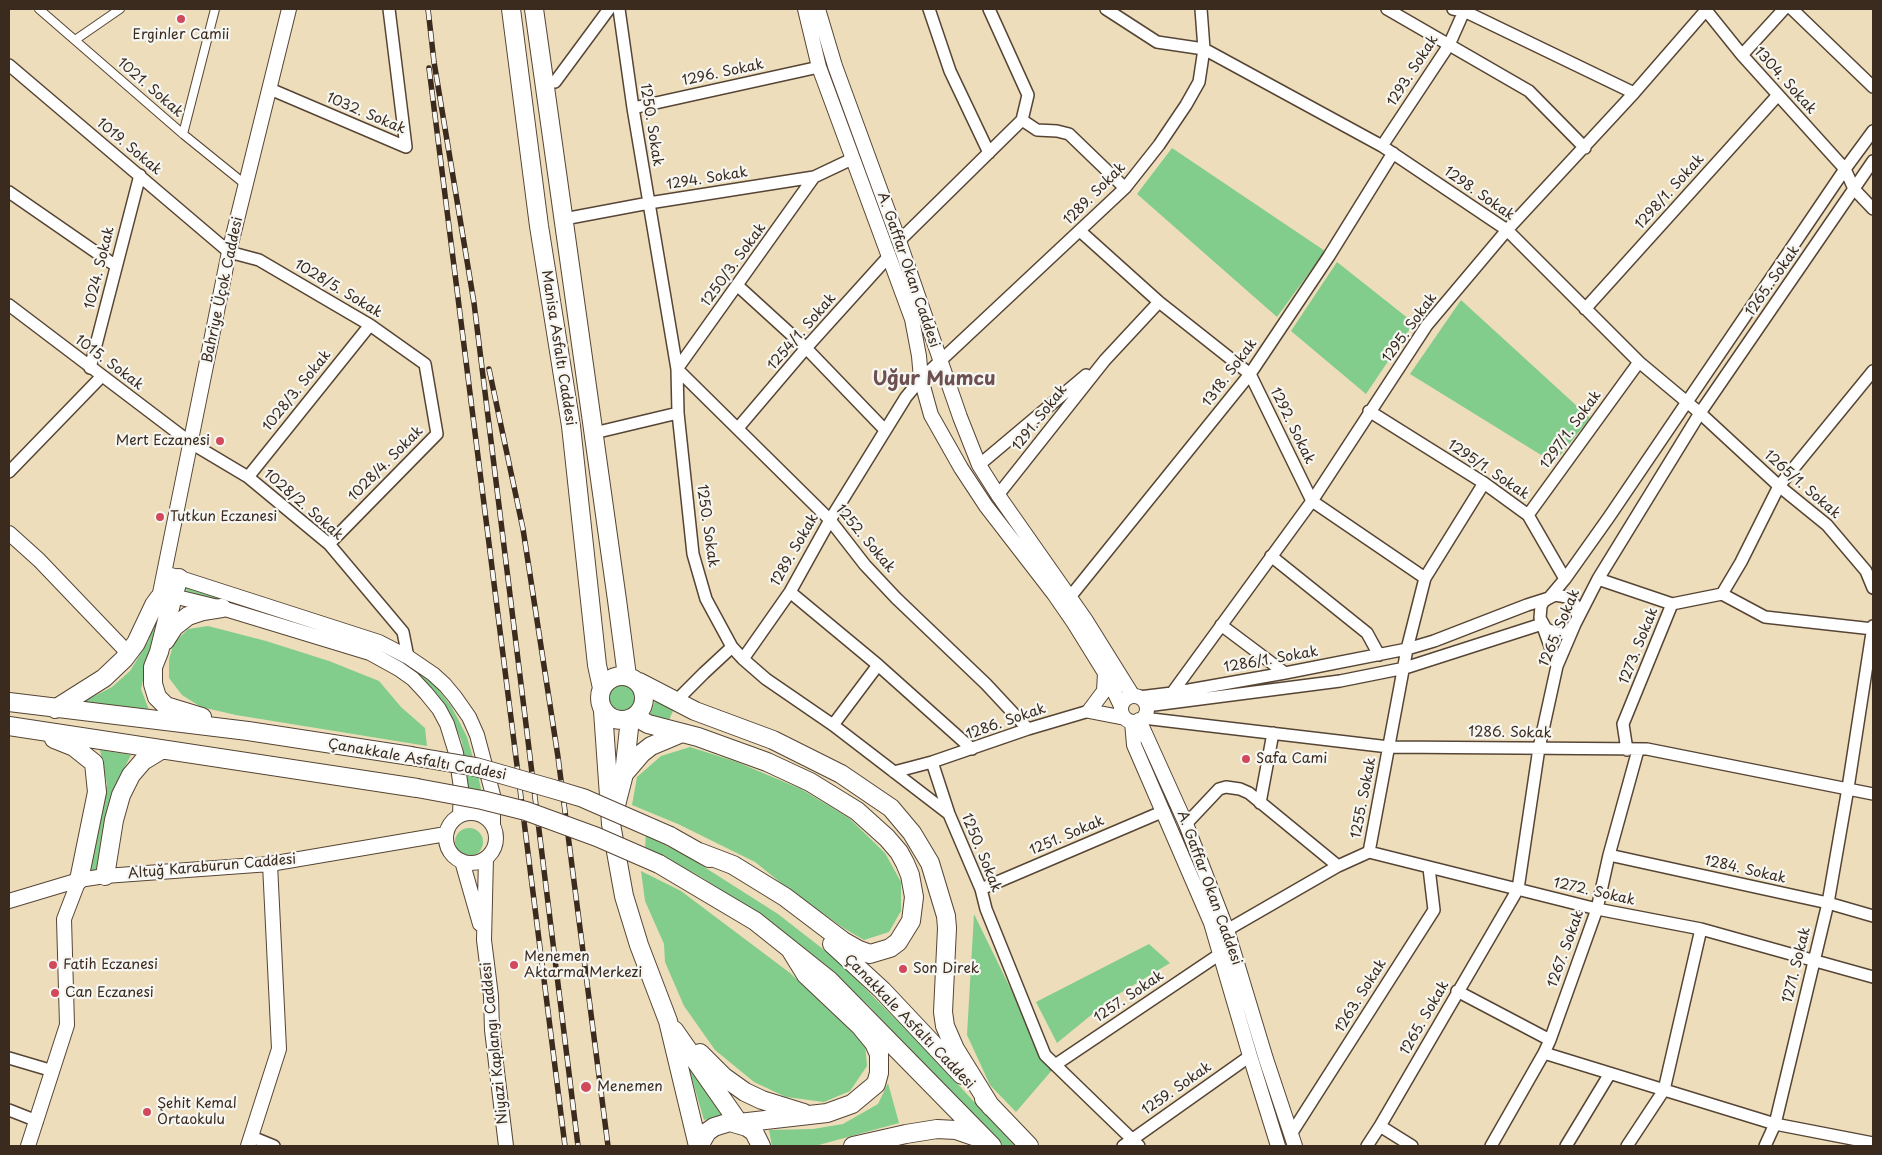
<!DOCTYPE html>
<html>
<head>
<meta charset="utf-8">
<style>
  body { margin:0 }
  #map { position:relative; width:1882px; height:1155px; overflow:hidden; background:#eeddba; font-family:"Playpen Sans",sans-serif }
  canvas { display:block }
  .frame { position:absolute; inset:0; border:10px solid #3b2a1e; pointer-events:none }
</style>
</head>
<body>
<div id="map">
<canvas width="1882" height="1155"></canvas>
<div class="frame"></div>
</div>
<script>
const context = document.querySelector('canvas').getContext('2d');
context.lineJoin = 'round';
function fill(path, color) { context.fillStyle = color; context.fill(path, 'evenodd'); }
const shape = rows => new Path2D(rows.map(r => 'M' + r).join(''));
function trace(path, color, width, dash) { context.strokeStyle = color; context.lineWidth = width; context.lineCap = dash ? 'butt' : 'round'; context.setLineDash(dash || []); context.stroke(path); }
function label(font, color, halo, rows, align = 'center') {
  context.font = font + ' "Playpen Sans",sans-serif'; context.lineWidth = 4.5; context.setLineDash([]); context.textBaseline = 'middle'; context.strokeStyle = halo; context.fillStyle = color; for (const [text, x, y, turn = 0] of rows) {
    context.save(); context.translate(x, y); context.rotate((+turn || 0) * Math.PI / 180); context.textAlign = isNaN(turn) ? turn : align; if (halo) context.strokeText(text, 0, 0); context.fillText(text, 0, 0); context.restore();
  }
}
const green = shape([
  [1172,148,1325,251,1277,317,1137,194],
  [1337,262,1414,323,1366,394,1291,331],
  [1461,300,1590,418,1554,463,1410,374],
  [183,586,190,587,371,643,421,671,435,685,451,706,458,719,467,737,478,775,484,803,466,806,466,775,462,742,451,716,431,688,346,640,187,591],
  [158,614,141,689,149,710,83,702,112,687,130,671,148,642],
  [208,626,266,641,329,661,379,681,401,707,425,728,427,746,236,715,201,707,182,695,169,678,169,659,174,643,188,629],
  '607 698a14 14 0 1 1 28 0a14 14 0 1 1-28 0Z',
  [655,701,674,709,668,722,649,717],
  [690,747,737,762,801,789,849,818,885,853,901,882,901,911,889,932,864,940,845,929,791,891,755,862,678,824,632,805,637,777,661,756],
  [100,750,131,755,115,786,96,870,90,871,107,784],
  '455 842a14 14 0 1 1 28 0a14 14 0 1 1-28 0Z',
  [646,835,690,858,778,914,837,960,928,1052,1015,1146,1003,1146,927,1069,870,1007,830,970,752,910,701,877,645,847],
  [641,871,681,891,790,973,865,1044,867,1066,850,1091,824,1102,786,1097,754,1082,715,1050,684,1006,665,962,664,944,645,901],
  [974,914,1042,1053,1053,1069,1016,1112,990,1085,967,1035],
  [1149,944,1170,963,1112,998,1057,1043,1036,1002],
  [685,1055,729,1115,704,1120],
  [888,1083,899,1123,815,1146,772,1146,769,1130,813,1129,843,1124,878,1104]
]);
const pedestrian = shape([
  [39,9,183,134,246,185],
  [75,40,120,9],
  [183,134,215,9]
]);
const minor = shape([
  [619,9,633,108,677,369,678,413,693,554,706,599,732,647,743,659,766,679,833,725,949,814],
  [929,9,950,71,989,153],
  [989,9,1028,95,1022,120],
  [1106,9,1157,42,1204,49,1382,146,1507,230,1639,362,1700,413,1779,486,1827,525,1866,571,1873,588],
  [1387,9,1529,91,1585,148],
  [1453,9,1464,11,1634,93],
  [1705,9,1742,55,1845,169,1854,189,1873,209],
  [1792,9,1873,87],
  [1742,55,1784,9],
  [9,65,229,252,259,260,370,325,425,364,437,434,329,544],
  [555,82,609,9],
  [270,89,406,147,389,9],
  [633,108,819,67],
  [1382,146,1449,45,1465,9],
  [9,192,116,266],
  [564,219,649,203,814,177,852,159],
  [1080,231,1159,302,1250,374,1312,501,1425,578,1407,649,1369,852,1338,866,1227,930],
  [899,241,1022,120,1037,130,1057,131,1069,134,1125,188],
  [738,286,806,348,884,429],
  [9,305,191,443,248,477,329,544,403,632,408,657],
  [1585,309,1778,95],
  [90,368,140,175],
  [677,369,830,520,865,565,896,598,986,684,1028,729],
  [677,369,814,177],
  [1369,411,1484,483,1528,515,1565,579],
  [738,428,806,348,889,256],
  [594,433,678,413],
  [979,465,1086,375],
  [9,472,102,376],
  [248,477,370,325],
  [998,495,1105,360,1159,302],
  [1528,515,1639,362],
  [1271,556,1367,633,1379,655],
  [1425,578,1484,483],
  [1598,579,1672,604],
  [790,592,878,665,833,725],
  [1722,594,1765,617,1873,629],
  [1070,597,1250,374,1329,256,1393,153],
  [1672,604,1722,594,1741,562,1779,486,1873,371],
  [1221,625,1285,673],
  [743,659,790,592,830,520,906,397,921,379,1125,188,1159,145,1186,105,1199,82,1204,49,1201,9],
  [878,665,972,749],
  [1172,693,1312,501,1427,325,1507,230,1634,93,1707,9],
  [1139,697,1172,693,1285,673,1407,649,1434,641,1527,605,1549,598,1555,595,1567,597,1575,605,1578,618,1571,629,1559,634,1546,629,1540,618,1541,606,1544,601,1549,598,1565,579,1609,517,1845,169,1873,131],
  [676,701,704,673,732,647],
  [1146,706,1340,681,1405,668,1542,624,1557,666],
  [1143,718,1389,747,1647,749,1873,794],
  [1627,750,1623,724,1672,604],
  [932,762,949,814,981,889,986,909,1045,1055,1139,1146],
  [894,772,932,762,1028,729,1089,711],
  [1260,803,1273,733],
  [1186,824,1219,789,1226,787,1240,789,1249,793,1338,866],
  [1369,852,1597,909,1701,929,1873,977],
  [1609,855,1828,903,1873,916],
  [981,889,1164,811],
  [1457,991,1550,1040],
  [1544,1053,1775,1124,1873,1143],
  [9,1058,53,1071],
  [1055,1065,1220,954],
  [9,1110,37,1121],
  [1380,1126,1412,1146],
  [1291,1134,1434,910,1429,868],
  [252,1137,274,1146],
  [1123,1146,1250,1056],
  [1367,1146,1380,1126,1518,889,1539,748,1557,666,1575,624,1598,579,1700,413,1873,161],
  [1491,1146,1544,1053,1550,1040,1597,909,1609,855,1638,750],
  [1566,1146,1609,1075],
  [1627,1146,1664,1090,1701,929],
  [1765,1146,1775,1124,1828,903,1848,788,1873,626]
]);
const tertiary = shape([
  [289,9,229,252,159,598,173,596,222,608,370,653,399,669,413,679,426,693,439,709,447,724,456,753,461,788,460,815],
  [805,9,819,67,912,319,919,356,921,379,931,415,961,468,986,506,1054,594,1074,623,1105,673,1121,706],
  [818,9,835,66,899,241,960,417,979,465,998,495,1085,619,1133,696],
  [9,533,39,560,128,653],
  [171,575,379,642,408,657,433,674,445,685,455,697,469,717,477,735,493,795,493,824],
  [1105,673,1104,691,1089,711,1125,718],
  '1121 709a13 13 0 1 1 26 0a13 13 0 1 1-26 0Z',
  [1139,720,1186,824,1227,930,1266,1059,1295,1146],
  [1132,722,1134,745,1211,923,1250,1056,1278,1146],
  '446 838a25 25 0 1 1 50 0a25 25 0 1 1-50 0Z',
  [486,858,484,940,491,996,492,1030,506,1146],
  [462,861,480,924],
  [9,901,79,880,105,876,270,864,446,834],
  [28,1146,67,1025,64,919,79,880],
  [248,1146,279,1049,270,864]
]);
const trunk = shape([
  [511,9,539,226,571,426,597,665,602,688],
  [534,9,617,600,627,676],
  [179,578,173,596,159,652,153,667,153,684,157,697,166,706,202,717],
  [165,641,174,627,188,616,203,611,222,608],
  '600 698a22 22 0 1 1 44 0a22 22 0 1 1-44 0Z',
  [639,682,695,711,773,740,841,774,891,808,912,833,930,863,946,916,947,928,943,1012,945,1026,955,1049,991,1107],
  [9,702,248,731,411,756],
  [55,709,104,678,124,659,136,643,154,605,159,598],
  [603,711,611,824,624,896,639,945,668,1021,698,1146],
  [636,717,648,724,698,737,767,762,810,782,857,811,887,838,899,852,905,863,910,875,914,897,911,921,898,942,890,948,870,954,859,950,843,941,785,897,733,865,699,852],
  [9,726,417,788],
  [54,739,74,747,94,763,97,792,79,880],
  [624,774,642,753,651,746,682,733],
  [615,809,624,774,630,719],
  [670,836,709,858],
  [659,864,755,921,829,980,992,1146],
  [105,876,114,820,121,795,131,775,143,761,161,750],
  [832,944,882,990,962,1075],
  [674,1030,739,1123,827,1113,852,1104,876,1084,879,1073,879,1054,874,1043,860,1026,806,975,790,949],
  [700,1053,724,1077,745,1092,762,1100,804,1113],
  [984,1099,1029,1146],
  [699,1146,707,1132,714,1127,730,1122,747,1127,754,1132,761,1146],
  [853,1146,906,1134,937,1129,956,1130,982,1139]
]);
const rail = shape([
  [428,9,434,62,474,303,578,1146],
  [429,68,565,1146],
  [489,369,523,529,558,757,608,1146]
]);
const trunkBridge = shape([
  [411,756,476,767,553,789,583,798,670,836],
  [417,788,482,800,526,811,597,837,659,864]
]);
const markers = [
  [181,19,5,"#d1495b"],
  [220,441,5,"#d1495b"],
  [160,517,5,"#d1495b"],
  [1246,759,5,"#d1495b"],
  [53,965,5,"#d1495b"],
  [514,965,5,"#d1495b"],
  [903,969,5,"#d1495b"],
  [55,993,5,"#d1495b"],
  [586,1087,6,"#d1495b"],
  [147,1112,5,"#d1495b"]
];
const poiNames = [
  ["Erginler Camii",181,35,"center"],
  ["Mert Eczanesi",210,441,"right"],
  ["Tutkun Eczanesi",170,517],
  ["Safa Cami",1256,759],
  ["Menemen",524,957],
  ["Aktarma Merkezi",524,973],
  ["Fatih Eczanesi",63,965],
  ["Son Direk",913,969],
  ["Can Eczanesi",65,993],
  ["Menemen",597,1087],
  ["Şehit Kemal",157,1104],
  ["Ortaokulu",157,1120]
];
const streetNames = [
  ["1293. Sokak",1413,71,-57],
  ["1296. Sokak",723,73,-12],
  ["1304. Sokak",1785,81,48],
  ["1021. Sokak",150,88,41],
  ["1032. Sokak",366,114,23],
  ["1250. Sokak",651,125,81],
  ["1019. Sokak",129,147,40],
  ["1294. Sokak",707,179,-9],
  ["1298/1. Sokak",1670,192,-48],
  ["1289. Sokak",1095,194,-45],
  ["1298. Sokak",1479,194,35],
  ["1250/3. Sokak",734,265,-54],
  ["1024. Sokak",100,268,-76],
  ["A. Gaffar Okan Caddesi",908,270,71],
  ["1265. Sokak",1773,281,-55],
  ["1028/5. Sokak",338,289,31],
  ["Bahriye Üçok Caddesi",223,290,-78],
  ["1295. Sokak",1410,328,-54],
  ["1254/1. Sokak",802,332,-49],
  ["Manisa Asfaltı Caddesi",558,348,81],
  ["1015. Sokak",109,363,37],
  ["1318. Sokak",1230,373,-53],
  ["1028/3. Sokak",297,391,-51],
  ["1291. Sokak",1040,418,-52],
  ["1292. Sokak",1292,426,64],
  ["1297/1. Sokak",1571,430,-54],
  ["1028/4. Sokak",386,464,-45],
  ["1295/1. Sokak",1488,470,34],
  ["1265/1. Sokak",1802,485,41],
  ["1028/2. Sokak",303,505,41],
  ["1250. Sokak",707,526,82],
  ["1252. Sokak",865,539,50],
  ["1289. Sokak",795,550,-60],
  ["1265. Sokak",1560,628,-67],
  ["1273. Sokak",1639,646,-68],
  ["1286/1. Sokak",1271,660,-10],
  ["1286. Sokak",1006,722,-19],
  ["1286. Sokak",1510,733,1],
  ["Çanakkale Asfaltı Caddesi",417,760,10],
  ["1255. Sokak",1364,798,-79],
  ["1251. Sokak",1067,836,-23],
  ["1250. Sokak",981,853,68],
  ["Altuğ Karaburun Caddesi",212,867,-5],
  ["1284. Sokak",1745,870,13],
  ["A. Gaffar Okan Caddesi",1209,888,70],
  ["1272. Sokak",1594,892,13],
  ["1267. Sokak",1566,949,-70],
  ["1271. Sokak",1797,965,-76],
  ["1263. Sokak",1361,996,-58],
  ["1257. Sokak",1129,997,-34],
  ["1265. Sokak",1425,1018,-60],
  ["Çanakkale Asfaltı Caddesi",909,1022,46],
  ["Niyazi Kaplangı Caddesi",495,1043,-96],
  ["1259. Sokak",1177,1089,-35]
];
const districtNames = [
  ["Uğur Mumcu",934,380]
];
fill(green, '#82cd8b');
trace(pedestrian, '#564535', 10);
trace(minor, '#564535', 14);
trace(tertiary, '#564535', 16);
trace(trunk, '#564535', 20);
trace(pedestrian, '#fff', 8);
trace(minor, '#fff', 11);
trace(tertiary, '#fff', 14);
trace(trunk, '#fff', 18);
trace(rail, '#3b2a1e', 5.5);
trace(rail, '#f6f6f2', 4, [11]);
trace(trunkBridge, '#564535', 20, []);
trace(trunkBridge, '#fff', 18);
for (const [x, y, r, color] of markers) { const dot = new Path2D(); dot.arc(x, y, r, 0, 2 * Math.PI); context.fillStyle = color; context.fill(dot); trace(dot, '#f6f6f2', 2); }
label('14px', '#3b2a1e', '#f6f6f2', poiNames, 'left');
label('14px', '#3b2a1e', '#f6f6f2', streetNames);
label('bold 19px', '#6d504f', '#f6f6f2', districtNames);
</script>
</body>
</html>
